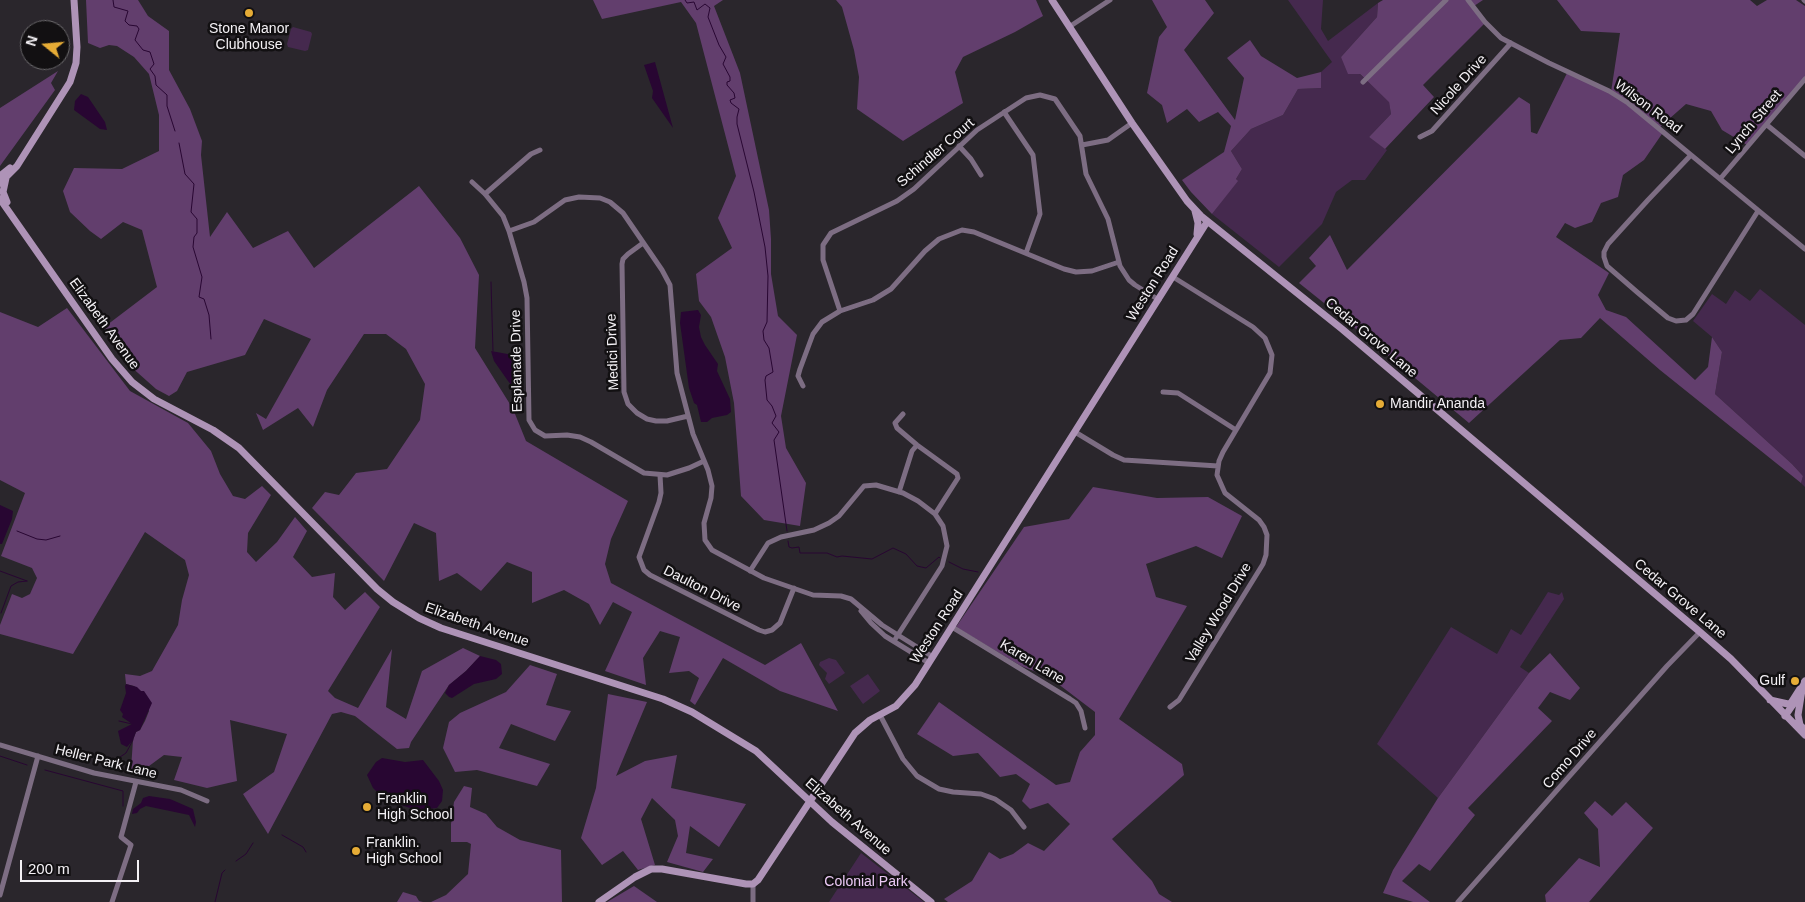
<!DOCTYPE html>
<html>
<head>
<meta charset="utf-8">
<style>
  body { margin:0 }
  #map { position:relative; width:1805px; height:902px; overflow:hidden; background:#2a262c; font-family:Helvetica,sans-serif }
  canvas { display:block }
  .north { position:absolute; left:20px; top:20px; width:50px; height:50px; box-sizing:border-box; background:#121012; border:1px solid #6c6a6d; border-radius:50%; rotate:287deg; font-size:14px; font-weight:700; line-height:20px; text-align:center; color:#f4f1f5 }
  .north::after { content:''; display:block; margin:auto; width:18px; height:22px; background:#e6ac36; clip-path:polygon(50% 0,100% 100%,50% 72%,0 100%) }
  .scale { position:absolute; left:20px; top:860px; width:119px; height:22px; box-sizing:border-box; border:2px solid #f4f1f5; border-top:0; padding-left:6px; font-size:15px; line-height:18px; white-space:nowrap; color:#f4f1f5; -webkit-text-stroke:4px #121012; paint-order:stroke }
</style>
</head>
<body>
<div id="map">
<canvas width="1805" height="902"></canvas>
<div class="north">N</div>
<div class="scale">200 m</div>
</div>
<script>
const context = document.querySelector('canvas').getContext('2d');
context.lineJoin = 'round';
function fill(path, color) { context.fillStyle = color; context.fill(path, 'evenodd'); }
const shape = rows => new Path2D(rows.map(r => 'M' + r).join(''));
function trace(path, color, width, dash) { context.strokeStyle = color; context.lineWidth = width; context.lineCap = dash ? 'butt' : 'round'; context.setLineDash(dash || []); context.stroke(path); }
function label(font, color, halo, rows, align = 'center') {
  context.font = font + ' Helvetica,sans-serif'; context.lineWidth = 5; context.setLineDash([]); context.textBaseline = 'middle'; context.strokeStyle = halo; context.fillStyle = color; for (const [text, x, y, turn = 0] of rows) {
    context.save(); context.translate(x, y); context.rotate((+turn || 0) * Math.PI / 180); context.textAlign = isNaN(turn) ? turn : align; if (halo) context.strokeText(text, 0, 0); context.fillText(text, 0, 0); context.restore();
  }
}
const green = shape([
  [1288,0,1323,0,1321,29,1328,41,1378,3,1377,17,1341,57,1389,101,1391,114,1369,137,1387,150,1365,180,1352,180,1336,192,1322,224,1279,267,1212,214,1237,181,1236,179,1242,169,1231,151,1251,129,1283,115,1298,89,1321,88,1321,72,1332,62],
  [293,27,311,32,312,34,308,50,305,51,288,47,287,44,291,29],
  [1760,289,1805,325,1805,487,1801,483,1803,476,1792,464,1715,394,1722,352,1712,337,1693,321,1712,294,1726,304,1735,290,1750,301],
  [1548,592,1559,595,1562,592,1564,599,1520,667,1529,673,1438,798,1377,744,1451,627,1497,654,1511,629,1521,635],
  [829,658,836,660,845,673,829,684,825,679,827,673,819,665,820,662],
  [868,674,880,691,863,704,850,686],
  [861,853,924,902,829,902]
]);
const forest = shape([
  [86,0,138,0,148,16,169,31,169,70,190,109,202,141,201,155,210,237,227,212,253,248,288,231,314,268,419,186,460,238,479,275,475,348,513,409,526,441,628,501,611,539,605,564,611,583,765,665,801,643,838,711,780,691,723,658,695,705,690,701,699,678,689,671,669,673,680,637,660,631,643,658,646,685,605,671,632,612,613,602,600,625,589,604,564,590,532,603,532,572,507,562,481,591,457,573,439,581,436,533,414,523,384,581,312,508,325,492,339,495,356,473,387,469,420,420,425,384,406,349,386,334,364,334,327,390,313,427,298,408,263,430,256,413,266,419,311,339,264,319,245,355,187,372,177,391,169,396,156,389,129,365,103,328,157,287,142,230,123,222,101,239,90,231,70,212,63,191,74,168,122,169,159,151,159,115,149,74,134,57,117,46,109,45,100,48,88,43],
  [593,0,723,0,714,6,740,73,769,210,771,239,771,274,778,316,797,335,781,416,786,448,806,483,800,526,764,520,741,496,734,403,725,357,711,317,699,301,696,274,732,248,718,218,736,176,696,23,681,2,602,19],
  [836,0,1036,0,1043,16,1015,32,963,57,955,72,963,103,903,141,857,109,859,77,854,50,842,7],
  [1152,0,1205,0,1214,13,1184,50,1235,120,1244,78,1227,58,1250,40,1261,56,1297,78,1321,72,1321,88,1298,89,1283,115,1251,129,1231,151,1242,169,1236,179,1238,181,1212,214,1191,192,1182,180,1224,152,1231,126,1218,112,1199,122,1187,109,1167,123,1162,105,1147,93,1159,37,1167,27],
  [1383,0,1483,0,1474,6,1485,23,1423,85,1434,97,1385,149,1369,137,1391,114,1389,102,1360,74,1348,74,1341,57,1377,17,1378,3],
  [1557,0,1750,0,1757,6,1767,0,1796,0,1805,6,1805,78,1747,145,1722,130,1711,111,1686,104,1660,127,1664,131,1644,160,1623,175,1618,197,1601,203,1592,222,1575,228,1565,223,1556,237,1609,273,1598,295,1606,310,1626,317,1695,380,1708,367,1712,337,1722,352,1715,394,1792,464,1803,476,1801,483,1660,370,1600,318,1581,338,1560,340,1469,423,1349,323,1299,283,1316,266,1309,258,1330,235,1347,270,1519,97,1530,104,1531,132,1537,134,1568,71,1611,92,1620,33,1581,31],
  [58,71,51,83,55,90,0,166,0,108],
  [67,308,130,391,188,423,211,451,220,474,233,496,245,499,262,486,271,495,248,533,247,552,256,562,277,542,295,517,307,531,293,557,312,577,335,573,333,597,345,610,365,592,380,607,328,691,335,698,358,708,392,649,386,707,406,719,422,671,463,648,480,656,466,671,449,685,411,742,409,748,397,749,355,716,341,712,332,714,268,834,243,794,274,772,287,734,230,720,237,781,207,788,174,780,182,757,164,755,145,769,131,769,133,740,136,732,140,730,145,721,149,711,142,692,134,686,126,684,125,674,140,676,152,671,178,625,182,600,189,575,185,560,145,532,73,654,0,634,0,625,12,594,22,598,30,594,37,578,32,568,1,556,25,493,0,480,0,312,38,327],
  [1093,487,1157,498,1208,497,1242,516,1222,558,1196,546,1146,564,1156,597,1187,606,1119,719,1182,764,1184,775,1112,839,1152,881,1159,894,1172,902,948,902,944,899,972,881,989,852,1000,859,1013,854,1028,843,1044,851,1070,824,1048,803,1030,809,1022,801,1030,784,1016,774,1000,777,978,753,953,756,917,734,939,702,1056,785,1070,782,1080,752,1095,735,1095,712,1049,677,1021,666,956,627,1024,527,1069,519],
  [1550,653,1580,688,1570,700,1550,692,1538,708,1552,721,1468,808,1475,815,1430,871,1419,864,1402,881,1430,902,1413,902,1383,893,1393,870,1438,798,1529,673],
  [530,665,557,674,546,705,571,711,555,741,511,724,499,748,550,764,537,786,477,770,455,772,443,748,449,722,460,713,506,692],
  [608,694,647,702,616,776,645,761,677,755,671,788,746,804,719,847,690,826,686,853,713,859,703,872,667,862,678,836,675,820,652,798,641,819,655,865,638,870,623,851,602,865,581,838,596,788],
  [464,786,472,788,470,807,486,814,497,827,520,840,561,850,562,902,431,902,446,895,468,874,471,844,467,842,451,842,451,824,454,802],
  [1595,801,1612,816,1626,802,1653,828,1589,902,1546,902,1545,895,1579,858,1600,867,1598,829,1584,813],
  [634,886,657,902,607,902],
  [403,892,416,896,419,901,423,902,397,902]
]);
const water = shape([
  [655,62,673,128,652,98,653,91,644,65],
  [81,94,88,97,105,122,107,130,100,129,74,110,75,101],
  [698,310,701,315,699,327,701,337,705,345,718,364,717,371,730,399,731,412,727,415,712,418,707,422,701,422,697,405,694,403,689,388,680,323,681,312],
  [491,351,513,355,519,371,518,384,512,386,508,381,494,361],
  [0,505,13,511,12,519,2,544,0,544],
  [480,656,496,660,501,664,502,674,496,679,474,684,452,698,449,697,445,693,449,685,466,671],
  [126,684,137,687,141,691,144,691,152,703,140,730,136,732,133,740,127,747,121,744,118,731,132,724,122,717,123,714,120,710,126,693,125,686],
  [382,758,405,762,423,760,439,781,443,790,442,801,437,808,420,810,413,809,389,801,381,796,373,788,367,775,376,762],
  [149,796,170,799,193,809,196,822,195,827,189,815,146,806,140,809,137,813,132,814,133,809,141,803,143,798]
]);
const stream = shape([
  [113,0,114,7,128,11,125,21,129,25,137,26,139,29,135,40,143,50,150,52,154,64,150,69,155,76,156,85,167,95,167,106,175,131],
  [685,0,687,3,694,2,697,10,705,4,710,8,708,17,719,45,726,57,723,64,730,77,730,81,727,82,727,85,734,93,735,98,730,100,731,103,739,109,737,117,737,124,754,192,765,247,768,276,767,322,763,331,764,340,769,348,773,372,766,376,765,380,767,400,772,406,776,416,772,423,779,432,774,440,787,531],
  [179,143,185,174,194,184,191,212,197,219,197,233,194,237,193,247,202,277,199,297,204,299,209,315,211,339],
  [491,282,493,351],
  [17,531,37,539,46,540,60,536],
  [788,541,789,547,792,548,799,547,800,553,827,553,837,557,842,556,872,559,893,548,906,554,917,566,926,568,939,557,940,558],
  [949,562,963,569,978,572],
  [0,571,27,581],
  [1,613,11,586,18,582,27,581],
  [119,721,132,724],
  [0,756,27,765],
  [108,765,126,753,133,740],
  [45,770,123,791,123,806],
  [282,835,303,847,306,852],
  [236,861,246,854,253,843],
  [215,902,222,873,225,870]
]);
const street = shape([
  [1468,0,1485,22,1501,38,1549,63,1609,91,1628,103,1805,249],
  [1804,0,1805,1],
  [1069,27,1110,0],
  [1363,82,1446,0],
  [1004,112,1033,155,1040,214,1026,253],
  [1767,125,1805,156],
  [1420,137,1432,131,1511,43],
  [1082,145,1108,140,1132,123],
  [959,146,971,159,981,175],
  [1691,155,1648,200,1608,244,1604,252,1604,257,1607,266,1637,292,1668,318,1676,321,1686,320,1693,314,1758,211],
  [1720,179,1805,79],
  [472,182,485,194,503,216,509,231,524,282,527,298,529,420,535,430,545,436,567,435,580,437,591,442,644,473,667,475,689,468,704,461],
  [485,194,531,154,540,150],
  [509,231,534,222,565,200,579,197,600,198,610,202,623,213,662,270,670,285,677,373,693,434,708,470,712,486,711,498,704,523,705,540,712,550,764,578,813,595,841,596,851,599,882,625,933,657],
  [643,243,628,254,623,259,622,264,624,392,628,404,637,413,647,419,656,421,667,421,688,416],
  [840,311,823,260,823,245,831,233,897,201,914,189,977,130,1026,98,1040,95,1055,99,1080,136,1086,174,1108,219,1120,266,1129,280,1135,285,1159,300],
  [803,386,798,376,800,369,813,334,822,322,840,311,873,300,891,289,925,251,939,239,962,230,974,232,1064,269,1076,272,1092,271,1119,262],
  [1163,392,1178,393,1236,430],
  [903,414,895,423,897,428,917,445,957,474,958,478,935,514],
  [1075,432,1113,455,1124,460,1218,466],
  [660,475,661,493,659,502,639,557,644,570,650,575,759,630,765,632,772,630,780,623,794,588],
  [899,492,912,451,917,445],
  [750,571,768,543,781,537,814,530,829,523,839,516,864,486,876,485,903,493,918,501,935,514,943,526,947,546,942,566,894,641],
  [861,611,871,623,885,636,929,663],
  [952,627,1070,699,1076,703,1081,711,1085,728],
  [1170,707,1179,700,1263,564,1266,555,1267,535,1264,527,1259,520,1225,493,1217,475,1219,461,1223,452,1270,373,1272,355,1265,338,1253,327,1173,277],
  [880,715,903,759,917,776,939,789,953,792,981,794,995,799,1011,810,1024,827],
  [0,745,94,773,181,790,207,801],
  [753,884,753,902],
  [0,895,38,756],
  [112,902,131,845,121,837,136,782],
  [1458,902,1667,666,1700,632]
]);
const secondary = shape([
  [1052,0,1132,123,1187,201,1201,216,1342,329,1700,632,1731,659,1805,735],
  [0,176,10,168],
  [6,178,3,192,7,202],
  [0,183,17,166,70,82,76,63,77,47,74,0],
  [0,199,112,359,132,382,154,399,213,430,239,448,377,589,393,602,419,618,441,628,663,699,692,712,756,751,832,822,931,902],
  [1195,211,1198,223,1197,234],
  [1802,690,1798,715,1800,725,1805,730],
  [1770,700,1788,704,1791,703,1805,681],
  [1785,716,1796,700],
  [599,902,635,877,651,869,662,869,746,884,753,884,758,880,855,733,870,720,896,706,915,685,1207,222]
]);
const markers = [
  [249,13,5,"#e6ac36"],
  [1380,404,5,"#e6ac36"],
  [1795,681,5,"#e6ac36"],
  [367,807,5,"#e6ac36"],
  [356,851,5,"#e6ac36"]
];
const poiNames = [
  ["Stone Manor",249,29,"center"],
  ["Clubhouse",249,45,"center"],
  ["Mandir Ananda",1390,404],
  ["Gulf",1785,681,"right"],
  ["Franklin",377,799],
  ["High School",377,815],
  ["Franklin.",366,843],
  ["High School",366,859]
];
const streetNames = [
  ["Nicole Drive",1459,85,-48],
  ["Wilson Road",1648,107,37],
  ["Lynch Street",1754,122,-50],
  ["Schindler Court",936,153,-41],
  ["Weston Road",1153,284,-58],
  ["Elizabeth Avenue",104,324,54],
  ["Cedar Grove Lane",1371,338,40],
  ["Medici Drive",613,352,-92],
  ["Esplanade Drive",517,361,-91],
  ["Daulton Drive",702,589,27],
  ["Cedar Grove Lane",1680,599,40],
  ["Valley Wood Drive",1219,613,-59],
  ["Elizabeth Avenue",477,625,19],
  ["Weston Road",937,627,-57],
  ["Karen Lane",1032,662,31],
  ["Como Drive",1570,759,-49],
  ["Heller Park Lane",106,762,14],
  ["Elizabeth Avenue",848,817,41]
];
const parkNames = [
  ["Colonial Park",866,882]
];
fill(green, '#45294e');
fill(forest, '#623e6d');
fill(water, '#280632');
trace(stream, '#280632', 1);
trace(street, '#7d6d83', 5);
trace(secondary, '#ae93b7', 7);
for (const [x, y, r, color] of markers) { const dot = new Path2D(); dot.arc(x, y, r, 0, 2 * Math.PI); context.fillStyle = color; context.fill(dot); trace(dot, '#121012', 2); }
label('14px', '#f4f1f5', '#121012', poiNames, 'left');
label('14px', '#f4f1f5', '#121012', streetNames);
label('14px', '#ebc9f5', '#121012', parkNames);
</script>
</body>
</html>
